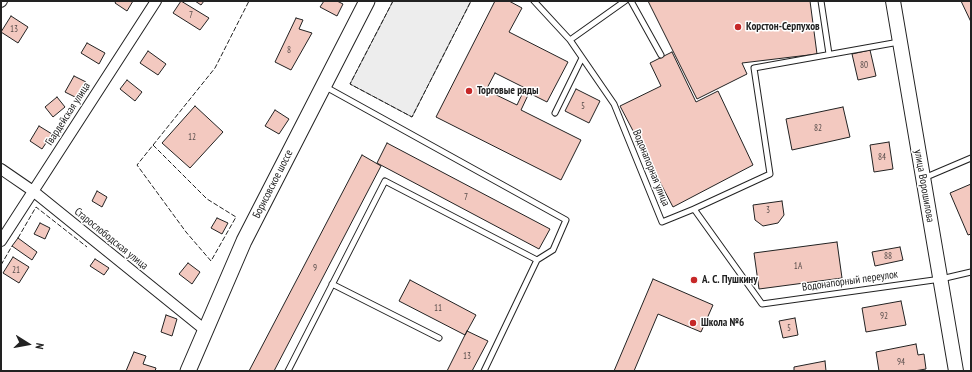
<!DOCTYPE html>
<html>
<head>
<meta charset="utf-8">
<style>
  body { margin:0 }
  #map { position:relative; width:972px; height:372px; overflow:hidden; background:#fff; font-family:"PT Sans Narrow",sans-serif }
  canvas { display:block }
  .frame { position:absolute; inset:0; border:2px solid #222; pointer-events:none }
  .north { position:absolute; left:8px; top:324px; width:40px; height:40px; -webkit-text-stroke:3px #fff; paint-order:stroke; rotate:101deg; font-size:11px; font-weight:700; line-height:16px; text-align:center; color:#222 }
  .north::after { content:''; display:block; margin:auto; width:14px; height:18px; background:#222; clip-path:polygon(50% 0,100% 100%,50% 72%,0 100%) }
</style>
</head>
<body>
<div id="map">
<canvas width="972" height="372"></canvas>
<div class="frame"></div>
<div class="north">N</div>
</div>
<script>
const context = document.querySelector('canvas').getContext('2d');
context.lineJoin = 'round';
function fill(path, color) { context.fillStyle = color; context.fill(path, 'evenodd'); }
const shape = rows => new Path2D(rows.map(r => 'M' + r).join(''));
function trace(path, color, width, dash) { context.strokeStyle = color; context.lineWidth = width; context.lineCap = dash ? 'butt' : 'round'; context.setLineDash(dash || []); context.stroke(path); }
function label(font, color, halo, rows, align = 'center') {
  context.font = font + ' "PT Sans Narrow",sans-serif'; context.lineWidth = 3; context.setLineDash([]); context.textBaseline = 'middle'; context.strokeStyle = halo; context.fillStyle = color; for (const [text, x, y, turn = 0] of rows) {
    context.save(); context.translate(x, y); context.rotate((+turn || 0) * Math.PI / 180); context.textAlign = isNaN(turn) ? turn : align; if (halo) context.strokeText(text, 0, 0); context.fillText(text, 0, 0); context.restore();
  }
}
const parking = shape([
  [393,1,471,1,412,117,350,84,393,1]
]);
const building = shape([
  [116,1,133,1,127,11,115,3,116,1],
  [181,1,209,18,200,30,173,13,181,1],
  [195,1,204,1,201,5,195,1],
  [324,1,337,1,343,4,337,16,320,7,324,1],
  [495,1,509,1,522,8,509,32,568,62,547,102,529,93,521,110,581,140,561,180,436,117,495,1],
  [495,73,525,88,517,105,486,90,495,73],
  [648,1,810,1,817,54,742,63,747,74,697,99,648,1],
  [961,1,971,1,971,22,961,1],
  [11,16,28,27,18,43,1,32,11,16],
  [296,18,303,20,299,29,312,33,291,70,275,62,296,18],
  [87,43,105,53,99,64,81,53,87,43],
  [870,50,876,76,858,80,852,54,870,50],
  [148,51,166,64,158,75,140,63,148,51],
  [672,52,696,102,718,91,753,165,673,207,620,106,661,86,650,63,672,52],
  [74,76,86,82,77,98,65,92,74,76],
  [127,80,142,92,135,101,120,89,127,80],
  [576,89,600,101,589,123,565,111,576,89],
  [57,97,65,107,53,117,45,107,57,97],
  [195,106,223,132,190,168,162,143,195,106],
  [843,107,850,137,792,150,786,119,843,107],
  [275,110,289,119,279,134,265,126,275,110],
  [39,126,52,134,42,149,30,141,39,126],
  [889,142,893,169,874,172,870,145,889,142],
  [387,143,550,229,539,249,377,163,387,143],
  [362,155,381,166,274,371,249,371,362,155],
  [971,184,971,234,968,235,950,193,971,184],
  [97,191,107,197,102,207,92,201,97,191],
  [782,201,784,215,778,223,763,226,755,220,753,205,782,201],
  [217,218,228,223,222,234,211,228,217,218],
  [40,223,50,228,45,239,34,234,40,223],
  [18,238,37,252,32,260,12,246,18,238],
  [837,242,842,278,759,289,754,253,837,242],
  [900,247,903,260,875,266,872,252,900,247],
  [13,257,29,267,19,283,3,273,13,257],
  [95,259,109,268,104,275,90,266,95,259],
  [188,263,200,272,192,284,179,274,188,263],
  [653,279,713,305,701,332,658,314,634,371,614,371,653,279],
  [410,280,476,315,465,335,399,301,410,280],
  [901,301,906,325,866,332,862,308,901,301],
  [166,315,177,319,172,336,161,332,166,315],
  [795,318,798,335,783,338,779,321,795,318],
  [467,331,488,341,472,371,447,371,467,331],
  [916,344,918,355,924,354,926,369,914,371,879,371,876,352,916,344],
  [134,352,146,356,143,364,156,368,155,371,126,371,134,352],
  [825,361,826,371,794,371,794,367,825,361]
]);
const service = shape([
  [534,1,570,40,614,104,662,222,694,209,762,304,941,279,971,272],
  [631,1,661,55],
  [821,1,829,54],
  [570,40,625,1],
  [324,86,566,220,553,250,537,260],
  [555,113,582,58],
  [924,178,971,158],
  [694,209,770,174,754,68,899,42],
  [332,284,439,338],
  [288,371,385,181,537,260,484,371]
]);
const minor = shape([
  [1,2,2,1],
  [1,169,33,191,205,330],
  [1,241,156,1]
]);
const secondary = shape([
  [893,1,956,371]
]);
const primary = shape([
  [188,371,244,241,367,1]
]);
const fence = shape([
  [393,1,350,84,412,117,471,1],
  [153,145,207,199,236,217,211,261,186,232,137,165,215,68,249,1],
  [18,238,36,207,87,247],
  [1,265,12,246]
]);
const markers = [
  [738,27,4,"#c62828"],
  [469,91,4,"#c62828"],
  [694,280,4,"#c62828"],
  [693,323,4,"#c62828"]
];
const numberNames = [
  ["7",191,15],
  ["13",14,29],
  ["8",289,50],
  ["80",864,65],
  ["5",583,106],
  ["82",818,128],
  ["12",192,137],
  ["84",882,157],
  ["7",466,197],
  ["3",768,210],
  ["88",888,256],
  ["1А",798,266],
  ["9",315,268],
  ["21",16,270],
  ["11",438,308],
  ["92",884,316],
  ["5",789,328],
  ["13",467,356],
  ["94",901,362]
];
const poiNames = [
  ["Корстон-Серпухов",746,27],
  ["Торговые ряды",477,91],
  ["А. С. Пушкину",702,280],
  ["Школа №6",701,323]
];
const streetNames = [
  ["Гвардейская улица",68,114,-57],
  ["Водонапорная улица",651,168,68],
  ["Борисовское шоссе",273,184,-63],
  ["улица Ворошилова",924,186,80],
  ["Старослободская улица",111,239,39],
  ["Водонапорный переулок",850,281,-8]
];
fill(parking, '#ededed');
trace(parking, '#6f6f6f', 1);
fill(building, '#f3c9c0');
trace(building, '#222', 1);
trace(service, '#222', 7);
trace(minor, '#222', 12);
trace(secondary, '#222', 16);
trace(primary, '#222', 17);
trace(service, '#fff', 5);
trace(minor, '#fff', 10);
trace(secondary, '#fff', 14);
trace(primary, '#fff', 15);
trace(fence, '#222', 1, [5, 2]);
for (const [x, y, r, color] of markers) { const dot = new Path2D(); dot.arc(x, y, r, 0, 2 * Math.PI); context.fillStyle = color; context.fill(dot); trace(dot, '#fff', 1.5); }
label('9px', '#564c4a', null, numberNames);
label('bold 11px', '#222', '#fff', poiNames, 'left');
label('11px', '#222', '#fff', streetNames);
</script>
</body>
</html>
